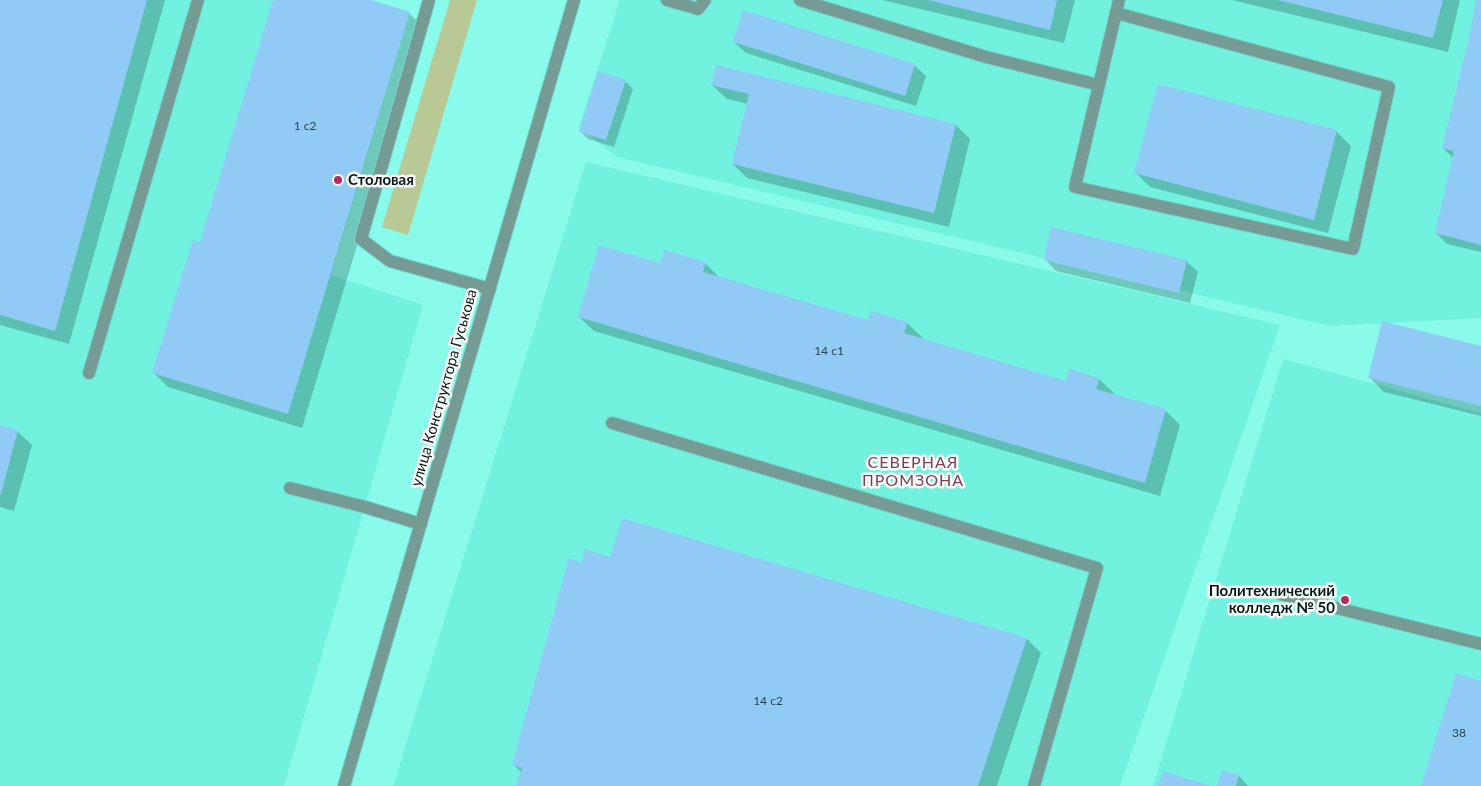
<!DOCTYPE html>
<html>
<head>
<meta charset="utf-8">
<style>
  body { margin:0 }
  canvas { display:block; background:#8afbea }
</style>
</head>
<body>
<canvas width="1481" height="786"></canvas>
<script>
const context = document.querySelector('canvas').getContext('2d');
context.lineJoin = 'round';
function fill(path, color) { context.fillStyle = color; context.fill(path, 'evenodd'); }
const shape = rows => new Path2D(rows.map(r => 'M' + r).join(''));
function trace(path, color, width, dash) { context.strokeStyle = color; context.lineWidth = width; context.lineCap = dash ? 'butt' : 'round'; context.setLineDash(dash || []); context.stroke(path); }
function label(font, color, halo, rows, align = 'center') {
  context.font = font + ' Lato,sans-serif'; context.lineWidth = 5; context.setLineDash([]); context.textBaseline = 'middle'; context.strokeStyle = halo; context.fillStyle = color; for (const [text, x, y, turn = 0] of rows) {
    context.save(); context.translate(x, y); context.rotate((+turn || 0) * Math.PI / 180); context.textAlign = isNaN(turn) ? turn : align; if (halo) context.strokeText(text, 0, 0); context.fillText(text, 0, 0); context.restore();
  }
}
const built = shape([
  [0,0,371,0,410,12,331,275,423,305,284,786,0,786],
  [620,0,1481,0,1481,318,1330,326,617,157,579,127],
  [586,162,1280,325,1120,786,393,786],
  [1283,359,1481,413,1481,786,1153,786]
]);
const green = shape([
  [450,0,477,0,408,235,382,227]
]);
const shadow = shape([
  [0,0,165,0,69,344,0,325],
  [275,0,367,0,409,13,423,27,302,428,168,387,154,373,201,243],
  [882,0,1075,0,1064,43],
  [1232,0,1460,0,1448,52],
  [1478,0,1481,0,1481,252,1447,244,1436,233,1454,159,1443,148,1470,38],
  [734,42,914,65,926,76,916,106,746,53],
  [625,81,633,89,614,147,588,139,580,131],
  [712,85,956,125,970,139,949,227,747,178,733,164,748,104,727,99],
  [1336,131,1351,146,1328,233,1150,187,1136,173],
  [1045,259,1186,261,1198,272,1190,303,1056,271],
  [705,263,720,278,869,322,907,323,922,337,921,340,1067,382,1099,379,1114,393,1113,395,1166,411,1180,425,1160,496,594,331,579,317,661,264],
  [1481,347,1481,416,1384,392,1369,377],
  [0,426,17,431,32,445,14,511,0,507],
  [611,558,1027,639,1041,653,997,786,518,786,522,773,513,764,583,564],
  [1239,776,1248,786,1218,786]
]);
const building = shape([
  [0,0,147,0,55,331,0,315],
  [273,0,371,0,410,12,288,414,152,373,193,240,200,242],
  [928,0,1057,0,1050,30],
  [1278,0,1443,0,1433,38],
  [1476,0,1481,0,1481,245,1435,233,1454,151,1442,148,1469,38],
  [743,10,915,64,905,96,733,42],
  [716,65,956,124,934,213,732,164,749,94,711,85],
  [598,71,626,80,606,140,579,132],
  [1158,84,1337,130,1314,220,1134,173],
  [1051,227,1187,260,1179,293,1044,260],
  [599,245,660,263,664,250,706,262,703,272,868,320,871,311,908,322,904,333,1066,381,1069,369,1100,378,1096,389,1166,409,1145,483,578,317],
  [1382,321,1481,346,1481,406,1368,378],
  [0,425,18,430,1,494,0,494],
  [622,518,1027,638,978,786,516,786,522,768,512,765,569,558,582,563,584,549,610,557],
  [1456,673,1481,681,1481,786,1421,786],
  [1222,770,1239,775,1236,786,1217,786],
  [1163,771,1210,786,1158,786]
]);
const service = shape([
  [429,0,361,239,390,261,490,289],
  [667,0,698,9,705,0],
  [800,0,986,57,1099,85,1119,0],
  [1099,85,1075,187,1353,249,1389,87,1116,13],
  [89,373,198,0],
  [612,423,1097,568,1034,786],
  [290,488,365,507,421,524],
  [1280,594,1481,644]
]);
const minor = shape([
  [344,786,574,0]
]);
const markers = [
  [338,180,5,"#b72b60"],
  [1345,600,5,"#b72b60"]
];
const numberNames = [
  ["1 с2",305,126],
  ["14 с1",829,351],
  ["14 с2",768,701],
  ["38",1459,733]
];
const poiNames = [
  ["Столовая",348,180],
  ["Политехнический",1335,591,"right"],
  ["колледж № 50",1335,608,"right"]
];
const streetNames = [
  ["улица Конструктора Гуськова",444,388,-74]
];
const neighbourhoodNames = [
  ["СЕВЕРНАЯ",913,463],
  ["ПРОМЗОНА",913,481]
];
fill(built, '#72f1df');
fill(green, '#b8c996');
fill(shadow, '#0003');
fill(building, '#92caf6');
trace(service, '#74d7c8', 14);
trace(minor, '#74d7c8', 14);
trace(service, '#769b95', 12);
trace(minor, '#769b95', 12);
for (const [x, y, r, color] of markers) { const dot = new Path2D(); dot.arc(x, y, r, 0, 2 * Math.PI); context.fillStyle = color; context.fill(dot); trace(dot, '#fff', 2); }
label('12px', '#274750', null, numberNames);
label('bold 15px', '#031b18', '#fff', poiNames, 'left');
label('15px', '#031b18', '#fff', streetNames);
context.letterSpacing = '1px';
label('16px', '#813b50', '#fff', neighbourhoodNames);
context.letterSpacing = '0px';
</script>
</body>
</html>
